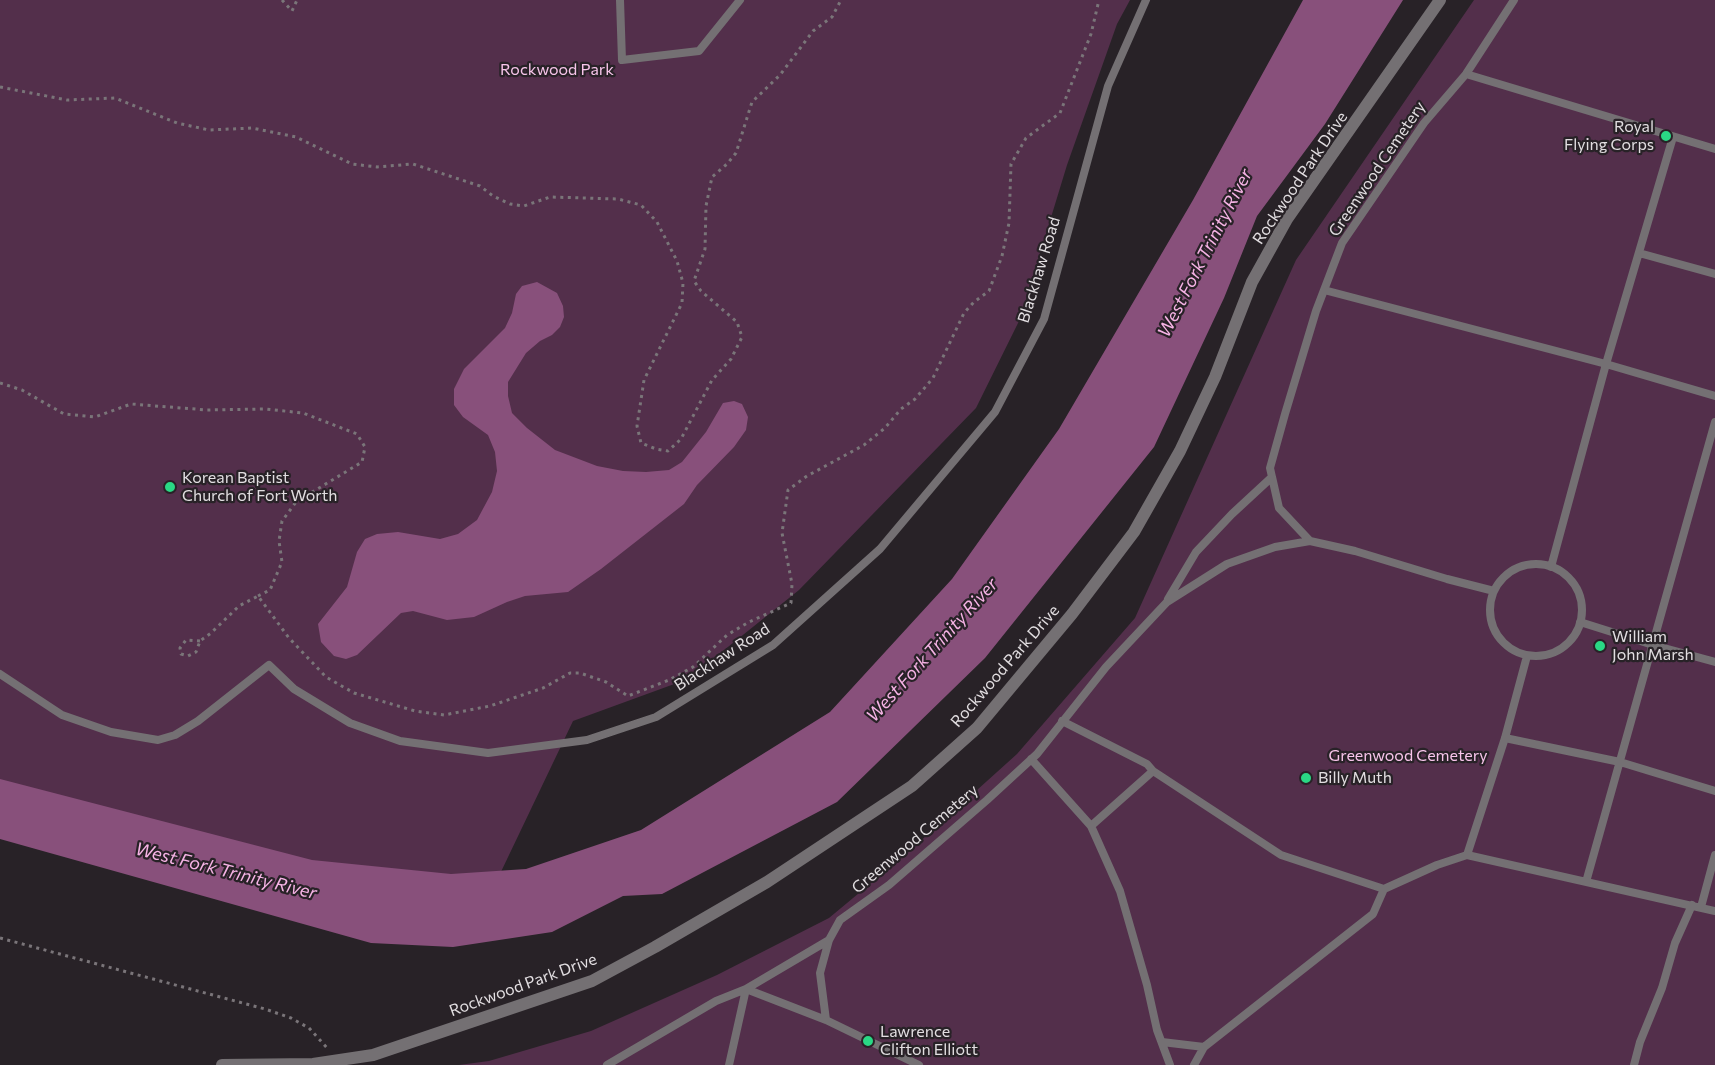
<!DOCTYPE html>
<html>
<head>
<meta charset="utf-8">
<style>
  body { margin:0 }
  canvas { display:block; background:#282227 }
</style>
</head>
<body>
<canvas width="1715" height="1065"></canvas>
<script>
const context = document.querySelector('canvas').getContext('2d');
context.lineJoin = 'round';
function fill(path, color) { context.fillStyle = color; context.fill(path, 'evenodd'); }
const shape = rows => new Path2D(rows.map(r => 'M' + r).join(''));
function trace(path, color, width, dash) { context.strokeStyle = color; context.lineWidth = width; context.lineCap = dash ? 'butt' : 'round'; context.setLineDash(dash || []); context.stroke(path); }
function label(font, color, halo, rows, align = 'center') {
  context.font = font + ' Commissioner,sans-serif'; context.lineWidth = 4.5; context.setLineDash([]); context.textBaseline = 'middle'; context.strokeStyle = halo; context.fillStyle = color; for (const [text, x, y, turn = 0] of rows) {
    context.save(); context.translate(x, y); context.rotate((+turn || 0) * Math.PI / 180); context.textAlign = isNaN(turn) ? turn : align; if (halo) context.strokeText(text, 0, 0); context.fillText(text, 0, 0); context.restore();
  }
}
const green = shape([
  [0,0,1130,0,1117,24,1067,165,1020,319,976,408,799,590,688,679,573,721,498,878,384,885,0,784],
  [1474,0,1715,0,1715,1065,459,1065,489,1061,591,1031,717,975,829,918,906,854,1017,754,1135,618,1296,260]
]);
const water = shape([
  [1303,0,1403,0,1325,124,1257,216,1224,298,1154,447,985,658,837,802,662,894,623,896,552,932,453,947,371,943,0,839,0,779,312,860,451,874,526,869,641,830,830,712,952,579,1059,429,1193,200],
  [537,282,557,293,563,306,564,317,560,327,552,335,540,341,526,353,508,382,508,396,512,413,527,428,555,450,597,466,623,471,646,472,669,470,682,462,706,432,723,403,734,401,742,404,748,417,746,430,734,447,697,485,684,504,601,569,568,592,525,596,507,602,474,617,447,620,413,611,401,613,357,655,346,659,334,656,321,642,318,624,347,587,357,552,365,539,377,534,398,532,440,539,458,534,477,520,492,492,497,471,495,452,488,435,463,417,454,405,454,389,464,369,505,328,512,313,516,294,522,286]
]);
const path = shape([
  [282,0,292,11,297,0],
  [0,87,67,100,115,98,177,123,209,130,252,128,296,137,352,164,377,167,413,164,480,186,493,196,510,204,524,206,550,197,618,199,641,205,657,222,677,261,683,283,682,303,644,380,637,426,641,443,656,449,668,451,681,439,712,380,731,359,742,337,737,322,701,291,694,281,705,249,706,206,712,177,727,164,736,153,752,102,780,75,813,31,832,17,841,0],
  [0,383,22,390,64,414,95,417,131,404,207,410,265,409,303,413,357,434,365,447,362,462,296,502,282,521,279,541,282,562,270,590,258,596],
  [200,641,186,640,180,648,181,654,188,656,196,652,200,641,211,633,239,606,258,596,289,638,326,677,354,693,415,711,444,715,490,706,543,688,570,673,580,673,606,682,628,696,669,680,693,667,727,635,749,622,791,603,792,584,782,533,788,490,807,476,864,445,885,428,901,409,915,399,933,378,964,313,974,302,989,291,1002,256,1009,223,1011,164,1026,138,1060,113,1091,34,1099,0],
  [0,938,265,1009,291,1018,309,1028,329,1050]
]);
const lane = shape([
  [620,0,622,60,699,51,740,0],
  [1466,74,1715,149],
  [1639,253,1715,274],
  [1324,290,1606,364,1715,396],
  [1272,477,1279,508,1310,541],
  '1490 610a46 46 0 1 1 92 0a46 46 0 1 1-92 0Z',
  [1551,567,1606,364,1673,137],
  [1168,599,1196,552,1232,514,1272,477,1270,468,1285,414,1316,311,1342,243,1424,123,1466,74,1514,0],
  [1580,622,1653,645,1715,662],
  [0,674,62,715,111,732,158,740,175,735,198,721,269,665,294,689,350,723,400,741,488,753,587,740,656,717,773,645,880,549,995,412,1044,319,1108,86,1146,0],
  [1062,721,1147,764,1153,771,1281,855,1384,889,1437,865,1467,855,1715,911],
  [1505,738,1620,762,1715,791],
  [1031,759,1091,826,1120,891,1147,985,1157,1030,1170,1065],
  [1091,826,1153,771],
  [1467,855,1505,738,1527,656],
  [1586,882,1715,422],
  [1701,907,1715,855],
  [826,1020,919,1065],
  [1162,1042,1204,1047],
  [607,1065,716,1001,746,989,826,1020,820,973,829,940,840,920,889,885,987,800,1037,754,1106,667,1167,602,1227,564,1275,547,1310,541,1355,551,1447,579,1494,591],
  [729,1065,746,989,829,940],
  [1194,1065,1204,1047,1373,914,1384,889],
  [1634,1065,1640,1042,1662,988,1675,943,1692,905]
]);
const street = shape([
  [222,1065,313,1064,373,1055,592,981,655,947,767,882,912,786,977,728,1072,614,1134,532,1180,451,1215,377,1252,282,1287,219,1440,0]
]);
const markers = [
  [1666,136,6,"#2ad885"],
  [170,487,6,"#2ad885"],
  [1600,646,6,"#2ad885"],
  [1306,778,6,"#2ad885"],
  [868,1041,6,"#2ad885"]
];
const parkNames = [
  ["Rockwood Park",557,70],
  ["Greenwood Cemetery",1408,756]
];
const poiNames = [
  ["Royal",1654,127,"right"],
  ["Flying Corps",1654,145,"right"],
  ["Korean Baptist",182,478],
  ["Church of Fort Worth",182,496],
  ["William",1612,637],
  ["John Marsh",1612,655],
  ["Billy Muth",1318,778],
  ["Lawrence",880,1032],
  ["Clifton Elliott",880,1050]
];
const streetNames = [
  ["Greenwood Cemetery",1377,169,-56],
  ["Rockwood Park Drive",1300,178,-56],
  ["Blackhaw Road",1039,270,-73],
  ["Blackhaw Road",722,657,-33],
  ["Rockwood Park Drive",1005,666,-49],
  ["Greenwood Cemetery",915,839,-40],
  ["Rockwood Park Drive",523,985,-20]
];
const waterNames = [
  ["West Fork Trinity River",1205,253,-63],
  ["West Fork Trinity River",932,650,-48],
  ["West Fork Trinity River",226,871,14]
];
fill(green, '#532f4b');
fill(water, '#88507b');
trace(path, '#7a7579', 3, [3, 4.5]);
trace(lane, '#747073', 8);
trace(street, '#747073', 12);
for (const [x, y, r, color] of markers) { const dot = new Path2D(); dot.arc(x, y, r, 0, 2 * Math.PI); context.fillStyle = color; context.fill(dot); trace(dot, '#282227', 2); }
label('16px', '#f7c4ea', '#282227', parkNames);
label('16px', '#e2dee1', '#282227', poiNames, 'left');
label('16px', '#e2dee1', '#282227', streetNames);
label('italic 18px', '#f6b3e5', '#282227', waterNames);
</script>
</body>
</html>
